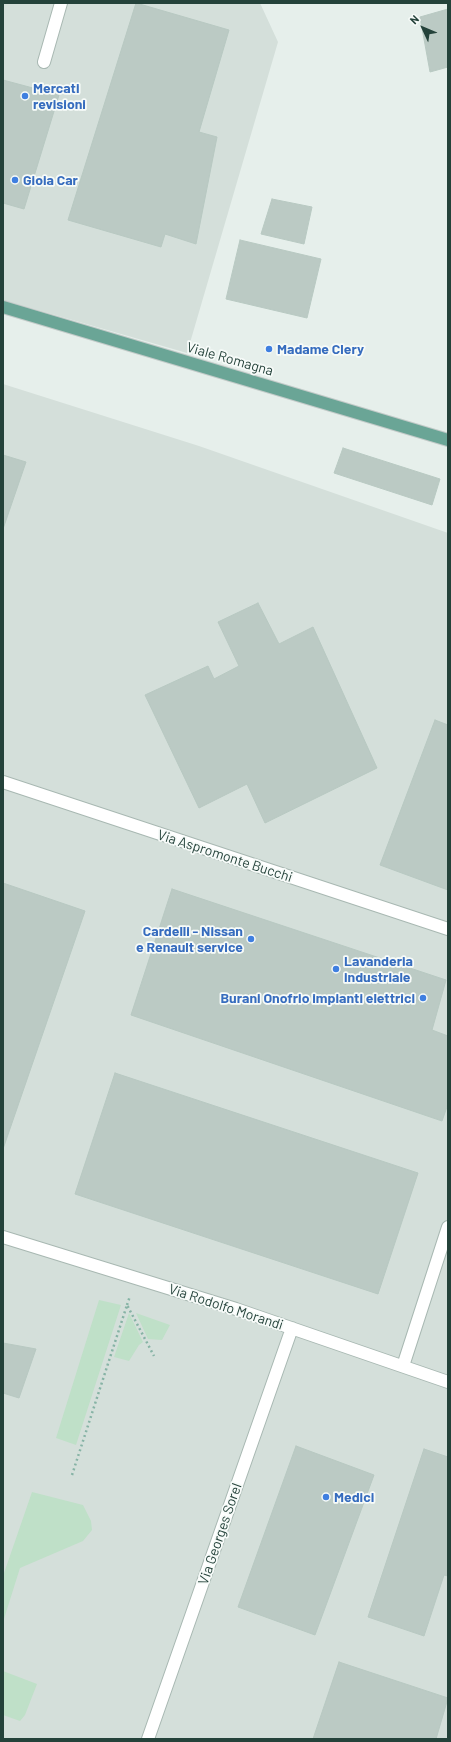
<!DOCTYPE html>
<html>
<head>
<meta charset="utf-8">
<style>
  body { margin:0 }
  #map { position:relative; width:451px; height:1742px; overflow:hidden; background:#e6efeb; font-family:Barlow,sans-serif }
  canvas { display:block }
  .frame { position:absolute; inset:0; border:4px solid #24423a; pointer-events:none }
  .north { position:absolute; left:403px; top:8px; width:40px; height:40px; -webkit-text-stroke:3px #f7fbf9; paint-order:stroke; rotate:314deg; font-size:11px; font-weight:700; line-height:16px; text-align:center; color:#24423a }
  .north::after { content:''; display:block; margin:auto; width:14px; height:18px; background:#24423a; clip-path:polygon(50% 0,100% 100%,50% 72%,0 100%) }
</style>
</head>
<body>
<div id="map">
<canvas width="451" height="1742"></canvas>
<div class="frame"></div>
<div class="north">N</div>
</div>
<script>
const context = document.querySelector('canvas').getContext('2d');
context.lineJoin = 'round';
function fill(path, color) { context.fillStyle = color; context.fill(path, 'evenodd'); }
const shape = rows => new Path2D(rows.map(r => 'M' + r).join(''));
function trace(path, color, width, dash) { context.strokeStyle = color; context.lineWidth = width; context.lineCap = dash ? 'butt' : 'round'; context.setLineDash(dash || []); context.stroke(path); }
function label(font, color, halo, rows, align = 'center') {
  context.font = font + ' Barlow,sans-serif'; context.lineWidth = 3.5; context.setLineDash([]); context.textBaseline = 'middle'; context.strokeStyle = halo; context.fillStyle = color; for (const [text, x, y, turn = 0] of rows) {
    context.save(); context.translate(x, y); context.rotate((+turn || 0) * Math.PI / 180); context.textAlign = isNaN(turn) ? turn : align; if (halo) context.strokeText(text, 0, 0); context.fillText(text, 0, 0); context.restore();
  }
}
const built = shape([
  [3,3,260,3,278,42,187,353,3,300],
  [3,384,199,446,448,533,448,1739,3,1739]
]);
const green = shape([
  [99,1300,121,1305,76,1445,56,1438],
  [129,1313,143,1342,139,1345,129,1361,114,1357],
  [136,1313,170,1325,162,1340,148,1339],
  [32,1492,83,1505,91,1521,92,1530,83,1541,20,1568,3,1622,3,1576],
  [3,1671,37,1684,25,1715,20,1721,3,1715]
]);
const building = shape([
  [136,3,229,30,199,132,217,137,196,244,165,234,161,247,68,220,136,3],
  [448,9,448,67,430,72,420,17,448,9],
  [3,80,59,95,24,209,3,203,3,80],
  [272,199,312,207,304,244,261,234,272,199],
  [240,240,321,259,307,318,226,299,240,240],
  [343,448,440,479,432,505,334,473,343,448],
  [3,455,26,462,3,529,3,455],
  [258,603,279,644,313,627,377,768,265,823,247,784,199,808,145,695,208,666,214,679,239,666,218,622,258,603],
  [435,720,448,725,448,890,380,865,435,720],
  [3,883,85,911,3,1149,3,883],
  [172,889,446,980,432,1030,448,1036,448,1104,442,1121,131,1015,172,889],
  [115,1073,418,1173,378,1294,75,1194,115,1073],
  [3,1343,36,1349,19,1398,3,1393,3,1343],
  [296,1446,374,1475,315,1635,238,1607,296,1446],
  [424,1449,448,1457,448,1576,444,1575,424,1636,368,1617,424,1449],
  [339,1662,448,1698,436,1739,313,1739,339,1662]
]);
const path = shape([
  [127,1305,130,1296],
  [72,1475,127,1305,154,1356]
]);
const minor = shape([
  [44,62,61,3],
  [3,782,448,929],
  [3,1237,236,1309,448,1382],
  [403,1366,448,1227],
  [148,1739,292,1328]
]);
const major = shape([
  [3,307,448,440]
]);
const markers = [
  [25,96,4,"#3f7fe0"],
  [15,180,4,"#3f7fe0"],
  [269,349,4,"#3f7fe0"],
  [251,939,4,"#3f7fe0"],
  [336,969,4,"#3f7fe0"],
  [423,998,4,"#3f7fe0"],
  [326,1497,4,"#3f7fe0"]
];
const shopNames = [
  ["Mercati",33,88],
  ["revisioni",33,104],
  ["Gioia Car",23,180],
  ["Madame Clery",277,349],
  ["Cardelli - Nissan",243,931,"right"],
  ["e Renault service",243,947,"right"],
  ["Lavanderia",344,961],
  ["industriale",344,977],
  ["Burani Onofrio impianti elettrici",415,998,"right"],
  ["Medici",334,1497]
];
const streetNames = [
  ["Viale Romagna",230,359,16],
  ["Via Aspromonte Bucchi",225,856,18],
  ["Via Rodolfo Morandi",226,1307,18],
  ["Via Georges Sorel",220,1534,-71]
];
fill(built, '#d4dfda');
fill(green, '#bfe0c8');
fill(building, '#bbcac4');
trace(building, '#b8c9c2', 1);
trace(minor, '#a8b8b2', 14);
trace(major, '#c2cac8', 14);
trace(path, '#86b3a5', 2.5, [2, 3]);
trace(minor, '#fff', 12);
trace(major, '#6aa596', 12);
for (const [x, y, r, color] of markers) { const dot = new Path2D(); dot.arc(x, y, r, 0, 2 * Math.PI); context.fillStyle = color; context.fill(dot); trace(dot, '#f7fbf9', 1.5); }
label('bold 14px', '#366cbe', '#f7fbf9', shopNames, 'left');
label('14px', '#24423a', '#f7fbf9', streetNames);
</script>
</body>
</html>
